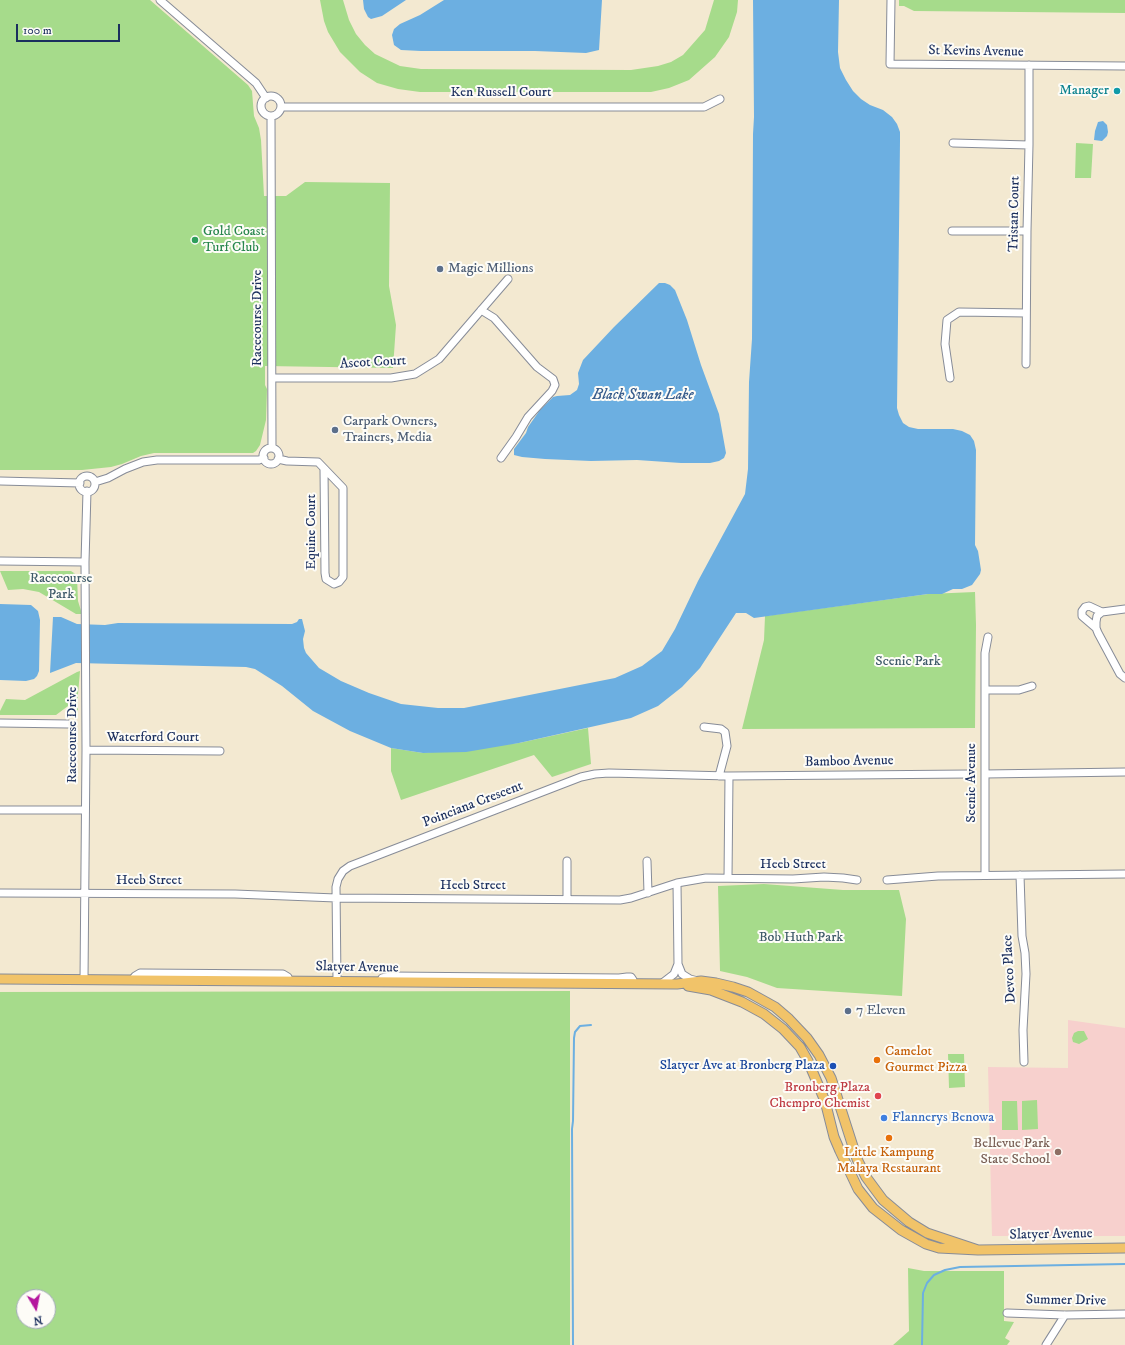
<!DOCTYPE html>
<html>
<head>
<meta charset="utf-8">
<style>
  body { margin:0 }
  #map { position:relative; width:1125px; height:1345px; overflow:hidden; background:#f3e9d1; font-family:"IM FELL DW Pica",serif }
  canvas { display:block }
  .north { position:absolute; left:16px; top:1289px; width:40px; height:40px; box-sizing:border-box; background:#fdfcf7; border:1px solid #a3aaba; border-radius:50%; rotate:170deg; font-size:11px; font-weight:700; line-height:16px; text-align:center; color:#1b2f5e }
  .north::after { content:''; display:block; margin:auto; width:14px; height:18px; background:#b5179e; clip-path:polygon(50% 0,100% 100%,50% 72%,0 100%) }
  .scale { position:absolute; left:16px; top:24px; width:104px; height:18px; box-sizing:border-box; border:2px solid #1b2f5e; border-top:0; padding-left:5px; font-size:12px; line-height:14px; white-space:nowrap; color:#1b2f5e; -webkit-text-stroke:3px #fdfcf7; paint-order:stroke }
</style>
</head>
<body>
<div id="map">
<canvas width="1125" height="1345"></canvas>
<div class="north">N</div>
<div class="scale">100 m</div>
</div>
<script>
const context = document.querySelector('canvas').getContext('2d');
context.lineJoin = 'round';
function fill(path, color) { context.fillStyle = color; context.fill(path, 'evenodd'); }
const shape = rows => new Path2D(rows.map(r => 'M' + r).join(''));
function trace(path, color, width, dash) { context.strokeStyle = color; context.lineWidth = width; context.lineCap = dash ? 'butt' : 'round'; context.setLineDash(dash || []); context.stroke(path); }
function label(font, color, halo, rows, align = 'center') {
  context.font = font + ' "IM FELL DW Pica",serif'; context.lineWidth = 4; context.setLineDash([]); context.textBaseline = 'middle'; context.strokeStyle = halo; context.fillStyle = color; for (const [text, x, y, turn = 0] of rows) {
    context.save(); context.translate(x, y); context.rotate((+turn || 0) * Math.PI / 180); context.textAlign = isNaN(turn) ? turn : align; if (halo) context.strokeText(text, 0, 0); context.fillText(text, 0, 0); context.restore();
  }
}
const built = shape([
  [1068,1020,1125,1028,1125,1236,992,1236,988,1067,1068,1068]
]);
const green = shape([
  [0,0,150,0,248,85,252,91,254,116,259,128,261,140,264,196,286,196,305,182,390,183,389,286,396,325,393,368,265,366,265,385,267,389,266,420,260,445,256,451,253,453,154,453,141,456,122,464,111,467,82,470,0,470],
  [320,0,343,0,349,20,356,34,365,45,375,54,400,66,421,69,631,70,658,66,671,62,683,55,705,30,714,0,738,0,737,12,729,37,715,57,689,80,669,88,651,92,420,92,398,89,377,83,360,72,340,52,328,32,324,21],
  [899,0,1125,0,1125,13,914,11,904,6,899,6],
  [1076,143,1093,144,1091,178,1075,178],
  [0,571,71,571,74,573,77,577,78,601,82,614,76,614,39,592,23,589,8,590],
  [975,592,976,625,975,728,742,729,764,640,765,616,928,594],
  [80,671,78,694,78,712,74,716,74,709,72,706,68,706,56,715,0,715,0,711,6,699,25,700,77,672],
  [588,728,591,764,552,777,534,755,401,800,391,771,391,748,423,753,519,743],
  [764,884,843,890,899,890,906,919,902,996,777,988,747,977,720,971,718,886],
  [570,991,570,1345,0,1345,0,992],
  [24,1297,48,1297,48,1321,24,1321],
  [1078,1031,1084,1031,1088,1039,1079,1044,1073,1042,1072,1038,1074,1033],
  [948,1054,964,1054,965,1087,949,1088],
  [1037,1100,1038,1129,1022,1130,1022,1101],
  [1002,1101,1017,1101,1018,1130,1002,1130],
  [908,1268,924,1271,1004,1271,1004,1321,1014,1322,1005,1338,1010,1341,1007,1345,893,1345,909,1331]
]);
const water = shape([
  [363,0,406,0,382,16,371,19,368,17,364,9],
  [444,0,602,0,599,50,586,53,535,51,421,51,401,50,394,45,392,35,394,29,400,24,420,15],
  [753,0,839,0,838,52,840,68,846,80,853,91,861,99,870,105,883,110,892,117,897,124,900,132,900,141,897,408,899,415,903,423,909,427,918,429,953,429,962,431,970,435,974,441,976,450,975,545,978,551,981,570,980,574,972,585,962,589,953,589,942,594,928,594,754,618,746,613,736,613,700,668,682,687,658,706,631,718,519,743,466,752,423,753,391,748,350,731,313,711,282,686,255,669,246,667,76,663,50,673,53,617,61,617,77,624,105,625,118,623,292,624,297,622,299,619,302,619,305,631,303,639,304,648,306,653,319,668,341,681,369,693,401,704,438,708,464,708,615,678,642,666,662,651,675,629,698,581,745,494,748,469,749,382,752,339,753,134,754,117],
  [1103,121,1107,125,1108,132,1107,136,1102,141,1094,140,1095,131,1098,122],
  [659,283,665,283,670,285,675,290,687,320,701,365,719,414,726,453,724,458,719,461,710,463,681,463,637,460,591,461,545,459,522,457,514,455,514,449,526,433,528,427,540,410,553,397,557,396,570,395,577,390,579,384,578,373,583,360,614,327],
  [0,604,31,605,38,611,40,620,39,671,37,676,34,679,26,681,0,680]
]);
const stream = shape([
  [573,1345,572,1129,573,1121,574,1038,575,1032,580,1026,591,1025],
  [922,1345,923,1293,927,1283,934,1275,945,1270,960,1267,1125,1264]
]);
const minor = shape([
  [160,0,256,83,266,98],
  [891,0,890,64,1125,66],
  '261 106a10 10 0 1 1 20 0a10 10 0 1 1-20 0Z',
  [281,107,704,107,720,99],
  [271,116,272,448],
  [953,143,1029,145],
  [952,231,1027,231],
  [481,310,494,318,537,367,553,379,555,385,552,391,528,417,516,437,501,458],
  [1026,364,1027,231,1029,145,1029,65],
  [272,378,391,378,415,374,439,359,508,279],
  [950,378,945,344,947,320,959,312,1026,313],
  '263 456a8 8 0 1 1 16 0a8 8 0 1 1-16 0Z',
  [278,459,287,461,318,462,343,488,343,577,339,582,334,584,326,579,325,573,324,469],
  '79 484a8 8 0 1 1 16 0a8 8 0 1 1-16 0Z',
  [0,481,80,483],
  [95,482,108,478,125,469,143,462,157,460,259,460,264,458],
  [0,561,85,562],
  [1125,609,1102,612,1097,616,1096,622,1096,628,1098,633,1120,674,1125,678],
  [1096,628,1082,616,1082,611,1085,607,1089,606,1102,612],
  [985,690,1019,690,1032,686],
  [0,723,68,724],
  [704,727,721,729,725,732,727,746,719,776],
  [86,750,220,751],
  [985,774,1125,772],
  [0,810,85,810],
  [647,861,648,893],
  [985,875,985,653,988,637],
  [1020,875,1022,936,1025,953,1026,974,1023,1030,1024,1062],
  [728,878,729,776],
  [887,880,938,876,1125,874],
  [0,893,235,894,336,898,481,899,620,900,631,898,677,883,706,878,793,879,824,877,843,878,857,880],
  [567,899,567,861],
  [678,964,682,974,690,979,698,981],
  [84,980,86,750,85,562,87,491],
  [132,980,135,976,140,973,283,974,288,977,289,981],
  [337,982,336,887,338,879,343,871,350,866,581,777,595,774,609,773,729,776,970,774],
  [381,982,382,978,390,976,619,978,627,977,631,977,633,980,633,984],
  [661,984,674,974,678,964,677,883],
  [1007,1313,1065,1315,1125,1314],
  [1046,1345,1065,1315]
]);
const major = shape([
  [0,979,677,984,701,981,716,983,733,987,748,992,775,1007,789,1019,807,1038,819,1055,831,1078,857,1159,866,1177,883,1200,909,1222,927,1233,978,1250],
  [688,986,711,990,742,1002,764,1014,783,1029,800,1047,808,1061,825,1101,834,1137,840,1151,858,1189,873,1208,901,1230,926,1244,939,1248,978,1250,1125,1248]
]);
const markers = [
  [1117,91,4,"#0f9aa8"],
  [195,240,4,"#2e9e5b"],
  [440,269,4,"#5c6f8a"],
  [335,430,4,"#5c6f8a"],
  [848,1011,4,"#5c6f8a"],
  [877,1060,4,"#e8710a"],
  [833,1066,4,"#1a4fb4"],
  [878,1096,4,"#e0444e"],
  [884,1118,4,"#3f7fe0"],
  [889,1138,4,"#e8710a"],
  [1058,1152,4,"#8d6e63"]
];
const streetNames = [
  ["St Kevins Avenue",976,52,1],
  ["Ken Russell Court",501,93],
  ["Tristan Court",1015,214,-89],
  ["Racecourse Drive",258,318,-90],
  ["Ascot Court",373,363,-3],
  ["Equine Court",312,532,-90],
  ["Racecourse Drive",73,735,-90],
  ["Waterford Court",153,738],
  ["Bamboo Avenue",849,762,-1],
  ["Scenic Avenue",972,783,-90],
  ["Poinciana Crescent",473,805,-21],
  ["Heeb Street",793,865],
  ["Heeb Street",149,881],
  ["Heeb Street",473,886],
  ["Slatyer Avenue",357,968,1],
  ["Devco Place",1010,969,-93],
  ["Slatyer Avenue",1051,1235,-1],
  ["Summer Drive",1066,1301,1]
];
const cultureNames = [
  ["Manager",1109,91]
];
const leisureNames = [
  ["Gold Coast",203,232],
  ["Turf Club",203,248]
];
const serviceNames = [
  ["Magic Millions",448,269],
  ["Carpark Owners,",343,422],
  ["Trainers, Media",343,438],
  ["7 Eleven",856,1011]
];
const parkNames = [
  ["Racecourse",61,579],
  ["Park",61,595],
  ["Scenic Park",908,662],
  ["Bob Huth Park",801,938]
];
const foodNames = [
  ["Camelot",885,1052],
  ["Gourmet Pizza",885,1068],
  ["Little Kampung",889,1153,"center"],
  ["Malaya Restaurant",889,1169,"center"]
];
const transitNames = [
  ["Slatyer Ave at Bronberg Plaza",825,1066]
];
const healthNames = [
  ["Bronberg Plaza",870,1088],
  ["Chempro Chemist",870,1104]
];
const shopNames = [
  ["Flannerys Benowa",892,1118]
];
const educationNames = [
  ["Bellevue Park",1050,1144],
  ["State School",1050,1160]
];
const waterNames = [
  ["Black Swan Lake",643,396]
];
fill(built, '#f7d0cd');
fill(green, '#a6db8b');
fill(water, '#6cafe1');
trace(stream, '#6cafe1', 2);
trace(minor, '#878c98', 9);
trace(major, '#878c98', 11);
trace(minor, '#fff', 7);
trace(major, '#f1c369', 9);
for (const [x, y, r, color] of markers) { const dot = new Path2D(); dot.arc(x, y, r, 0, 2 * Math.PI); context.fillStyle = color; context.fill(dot); trace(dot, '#fdfcf7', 1.5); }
label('14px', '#1b2f5e', '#fdfcf7', streetNames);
label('14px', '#0d838f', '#fdfcf7', cultureNames, 'right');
label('14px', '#27864d', '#fdfcf7', leisureNames, 'left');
label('14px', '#4e5e75', '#fdfcf7', serviceNames, 'left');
label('14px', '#3e5a69', '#fdfcf7', parkNames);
label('14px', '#c56008', '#fdfcf7', foodNames, 'left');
label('14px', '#164399', '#fdfcf7', transitNames, 'right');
label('14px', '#be3a42', '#fdfcf7', healthNames, 'right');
label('14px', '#366cbe', '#fdfcf7', shopNames, 'left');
label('14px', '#785e54', '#fdfcf7', educationNames, 'right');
label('italic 15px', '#375c8c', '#fdfcf7', waterNames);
</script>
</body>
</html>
